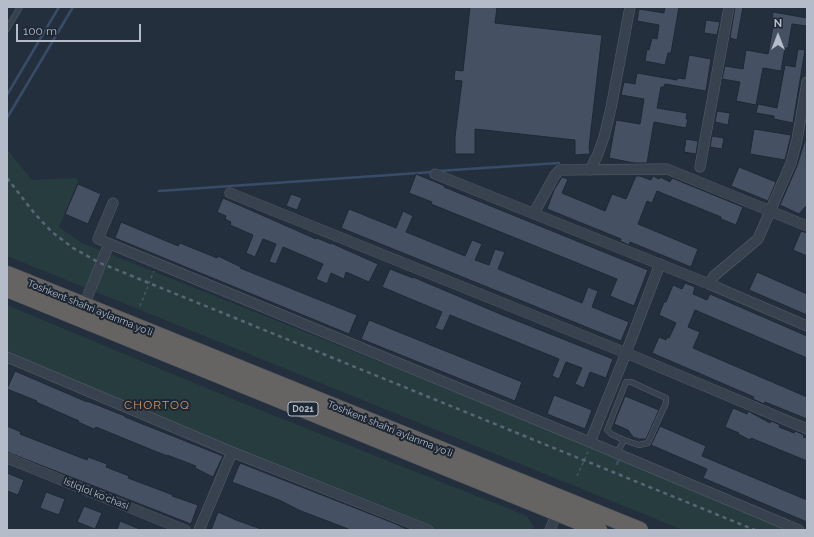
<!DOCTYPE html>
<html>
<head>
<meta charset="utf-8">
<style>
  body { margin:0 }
  #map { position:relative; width:814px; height:537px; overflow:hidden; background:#242f3e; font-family:Raleway,sans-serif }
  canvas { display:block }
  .frame { position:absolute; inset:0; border:8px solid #b4bcc9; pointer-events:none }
  .north { position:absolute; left:758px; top:16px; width:40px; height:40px; -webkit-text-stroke:3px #1d2633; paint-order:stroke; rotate:0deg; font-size:11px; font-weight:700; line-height:16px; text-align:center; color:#b4bcc9 }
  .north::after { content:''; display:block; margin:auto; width:14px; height:18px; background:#b4bcc9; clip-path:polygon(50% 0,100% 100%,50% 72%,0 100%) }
  .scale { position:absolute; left:16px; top:24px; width:125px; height:18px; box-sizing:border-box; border:2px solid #b4bcc9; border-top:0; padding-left:5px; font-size:12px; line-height:14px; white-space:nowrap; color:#b4bcc9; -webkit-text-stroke:3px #1d2633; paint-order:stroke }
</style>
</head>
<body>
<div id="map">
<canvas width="814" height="537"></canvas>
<div class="frame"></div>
<div class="north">N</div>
<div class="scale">100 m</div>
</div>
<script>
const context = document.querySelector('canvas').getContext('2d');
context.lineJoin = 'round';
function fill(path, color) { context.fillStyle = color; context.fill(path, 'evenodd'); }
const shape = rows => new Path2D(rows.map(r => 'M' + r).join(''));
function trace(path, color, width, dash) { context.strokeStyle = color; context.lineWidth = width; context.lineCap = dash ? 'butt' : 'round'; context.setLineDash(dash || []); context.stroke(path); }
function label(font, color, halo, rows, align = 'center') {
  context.font = font + ' Raleway,sans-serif'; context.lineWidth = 4; context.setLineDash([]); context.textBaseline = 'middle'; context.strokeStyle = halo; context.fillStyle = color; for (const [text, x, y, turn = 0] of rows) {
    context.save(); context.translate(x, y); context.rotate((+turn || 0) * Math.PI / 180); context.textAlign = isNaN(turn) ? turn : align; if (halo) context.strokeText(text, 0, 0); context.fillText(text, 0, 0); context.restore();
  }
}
const green = shape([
  [7,149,32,180,77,178,78,182,59,227,82,243,588,445,791,530,683,530,7,256],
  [7,305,245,404,527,516,534,527,533,530,437,530,7,356]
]);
const stream = shape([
  [7,95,59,7],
  [7,118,73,7],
  [438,171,559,163],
  [159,191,433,172],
  [617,464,619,459]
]);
const building = shape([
  [470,7,497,7,495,23,602,35,589,147,590,154,575,155,575,140,475,129,475,154,455,154,455,137,462,81,454,80,455,70,463,71,470,7],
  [665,7,679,7,671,53,668,53,665,65,645,61,647,49,649,50,652,38,657,39,659,25,637,21,639,9,664,13,665,7],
  [735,7,743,7,737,40,730,38,735,7],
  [773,12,807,18,807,26,792,24,788,48,785,48,781,71,763,68,756,105,736,101,740,82,722,79,725,66,743,69,746,50,768,54,774,21,772,20,773,12],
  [706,20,720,22,717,35,704,33,706,20],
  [798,49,805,50,793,123,774,119,774,116,756,113,758,104,777,108,785,65,795,67,798,49],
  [689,55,711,59,706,91,665,84,664,87,661,87,657,108,687,113,686,119,688,119,686,128,654,122,647,163,634,163,609,158,616,120,640,124,644,99,621,95,624,82,635,84,637,73,677,80,677,78,685,79,689,55],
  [717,111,730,113,728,125,715,122,717,111],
  [754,129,791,135,785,160,750,154,754,129],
  [712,136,724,138,722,149,710,147,712,136],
  [806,137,807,205,799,214,780,205,797,166,806,137],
  [686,139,698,141,696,154,684,152,686,139],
  [739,167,776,182,768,201,731,186,739,167],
  [416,174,445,186,444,187,648,270,634,306,610,296,617,279,431,204,432,202,409,193,416,174],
  [636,176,640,176,651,180,653,176,659,179,660,177,670,182,672,178,743,207,736,225,721,219,721,217,657,191,652,203,647,201,638,224,698,249,691,267,630,242,629,245,620,241,621,239,547,209,554,190,562,177,568,179,562,193,605,211,612,194,626,199,636,176],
  [78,184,101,194,88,224,65,214,78,184],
  [291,194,302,198,297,210,286,206,291,194],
  [223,198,316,239,317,238,331,244,331,243,378,264,369,282,346,272,344,279,331,273,327,284,316,279,323,264,283,247,276,264,269,262,276,244,263,239,255,257,246,253,253,235,230,225,231,222,225,219,226,216,217,212,223,198],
  [349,209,396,228,403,211,413,216,406,232,465,256,472,240,482,244,475,260,489,265,495,249,505,252,498,269,582,303,588,287,598,291,592,307,629,322,621,341,341,228,349,209],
  [121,222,178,246,180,243,217,258,218,256,241,267,240,268,357,315,349,334,115,238,121,222],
  [801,231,807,233,807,256,793,250,801,231],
  [390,269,413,278,413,277,505,316,613,359,606,378,590,372,584,388,575,384,582,368,566,362,559,379,552,376,559,359,450,315,443,331,435,328,442,312,382,287,390,269],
  [757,272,807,294,807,315,749,290,757,272],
  [685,283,695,287,693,294,707,300,710,294,807,336,807,358,695,310,688,327,700,332,693,348,807,397,807,419,765,402,764,404,753,399,754,397,652,353,659,337,666,340,667,337,669,338,676,323,659,315,664,302,666,302,673,285,682,289,685,283],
  [369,320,522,382,515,401,361,339,369,320],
  [15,371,87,402,87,401,125,416,125,417,223,456,213,477,195,468,196,466,167,455,167,456,96,427,94,429,78,422,79,421,36,402,37,401,7,389,15,371],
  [554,395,592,410,585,429,547,414,554,395],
  [625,396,659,410,646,439,639,439,633,437,628,430,614,424,625,396],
  [733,408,747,414,748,411,770,423,771,421,780,425,779,427,794,433,795,431,804,435,803,437,807,438,807,461,751,438,750,440,738,434,739,433,725,427,733,408],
  [7,426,21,432,20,434,74,455,87,460,88,457,107,464,106,467,129,476,128,478,173,495,172,496,198,505,191,524,7,452,7,426],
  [660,426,706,446,702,456,807,500,807,522,703,478,707,469,651,445,660,426],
  [240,463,396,524,408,530,351,530,301,511,279,500,232,482,240,463],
  [7,473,24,480,18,495,7,491,7,473],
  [46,492,65,499,59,515,40,508,46,492],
  [84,506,102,513,95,529,77,522,84,506],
  [218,512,236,520,261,529,261,530,211,530,218,512],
  [120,521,142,530,117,530,120,521]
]);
const path = shape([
  [140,306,154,271],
  [577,476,588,452]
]);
const service = shape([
  [7,29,20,7],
  [617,453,624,440,611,434,607,430,626,382,631,382,666,398,666,403,648,443,639,445,624,440]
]);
const minor = shape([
  [700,167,729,7],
  [590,170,598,154,604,137,611,108,630,7],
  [435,174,709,284,807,326],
  [230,193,626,353,807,429],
  [113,203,98,239,592,443,799,530],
  [534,213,555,175,560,170,667,169,807,226],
  [709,284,714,276,758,239,791,163,797,140,807,82],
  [84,305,109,244],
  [7,357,232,452,428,530],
  [590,442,626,353,660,264],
  [7,458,185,530],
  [199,530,232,452],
  [550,530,557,513]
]);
const trunk = shape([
  [7,274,640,530],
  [7,289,599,530]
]);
const rail = shape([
  [7,178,35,214,52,232,73,248,100,263,755,530]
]);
const shields = [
  [303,409,30]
];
const shieldNames = [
  ["D021",303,409]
];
const streetNames = [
  ["Toshkent shahri aylanma yoʻli",90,308,22],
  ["Toshkent shahri aylanma yoʻli",390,429,22],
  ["Istiqlol koʻchasi",96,494,22]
];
const quarterNames = [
  ["CHORTOQ",157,405]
];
fill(green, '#263c3f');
trace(stream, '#394c67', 2.5);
fill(building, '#455162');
trace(building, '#1f2835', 1);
trace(service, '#565f6c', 6);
trace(minor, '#565f6c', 11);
trace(trunk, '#434c59', 17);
trace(path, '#44595c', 1.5, [3, 3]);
trace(service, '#38414e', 5);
trace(minor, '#38414e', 10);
trace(trunk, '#656462', 16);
trace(rail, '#5a6575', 2.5, [4, 4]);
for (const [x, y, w] of shields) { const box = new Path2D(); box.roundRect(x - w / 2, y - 7, w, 14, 3); context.fillStyle = '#1d2633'; context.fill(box); trace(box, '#b4bcc9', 1); }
label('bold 9px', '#b4bcc9', null, shieldNames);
label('10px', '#b4bcc9', '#1d2633', streetNames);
context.letterSpacing = '1px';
label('12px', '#d59563', '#1d2633', quarterNames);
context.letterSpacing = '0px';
</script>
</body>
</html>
